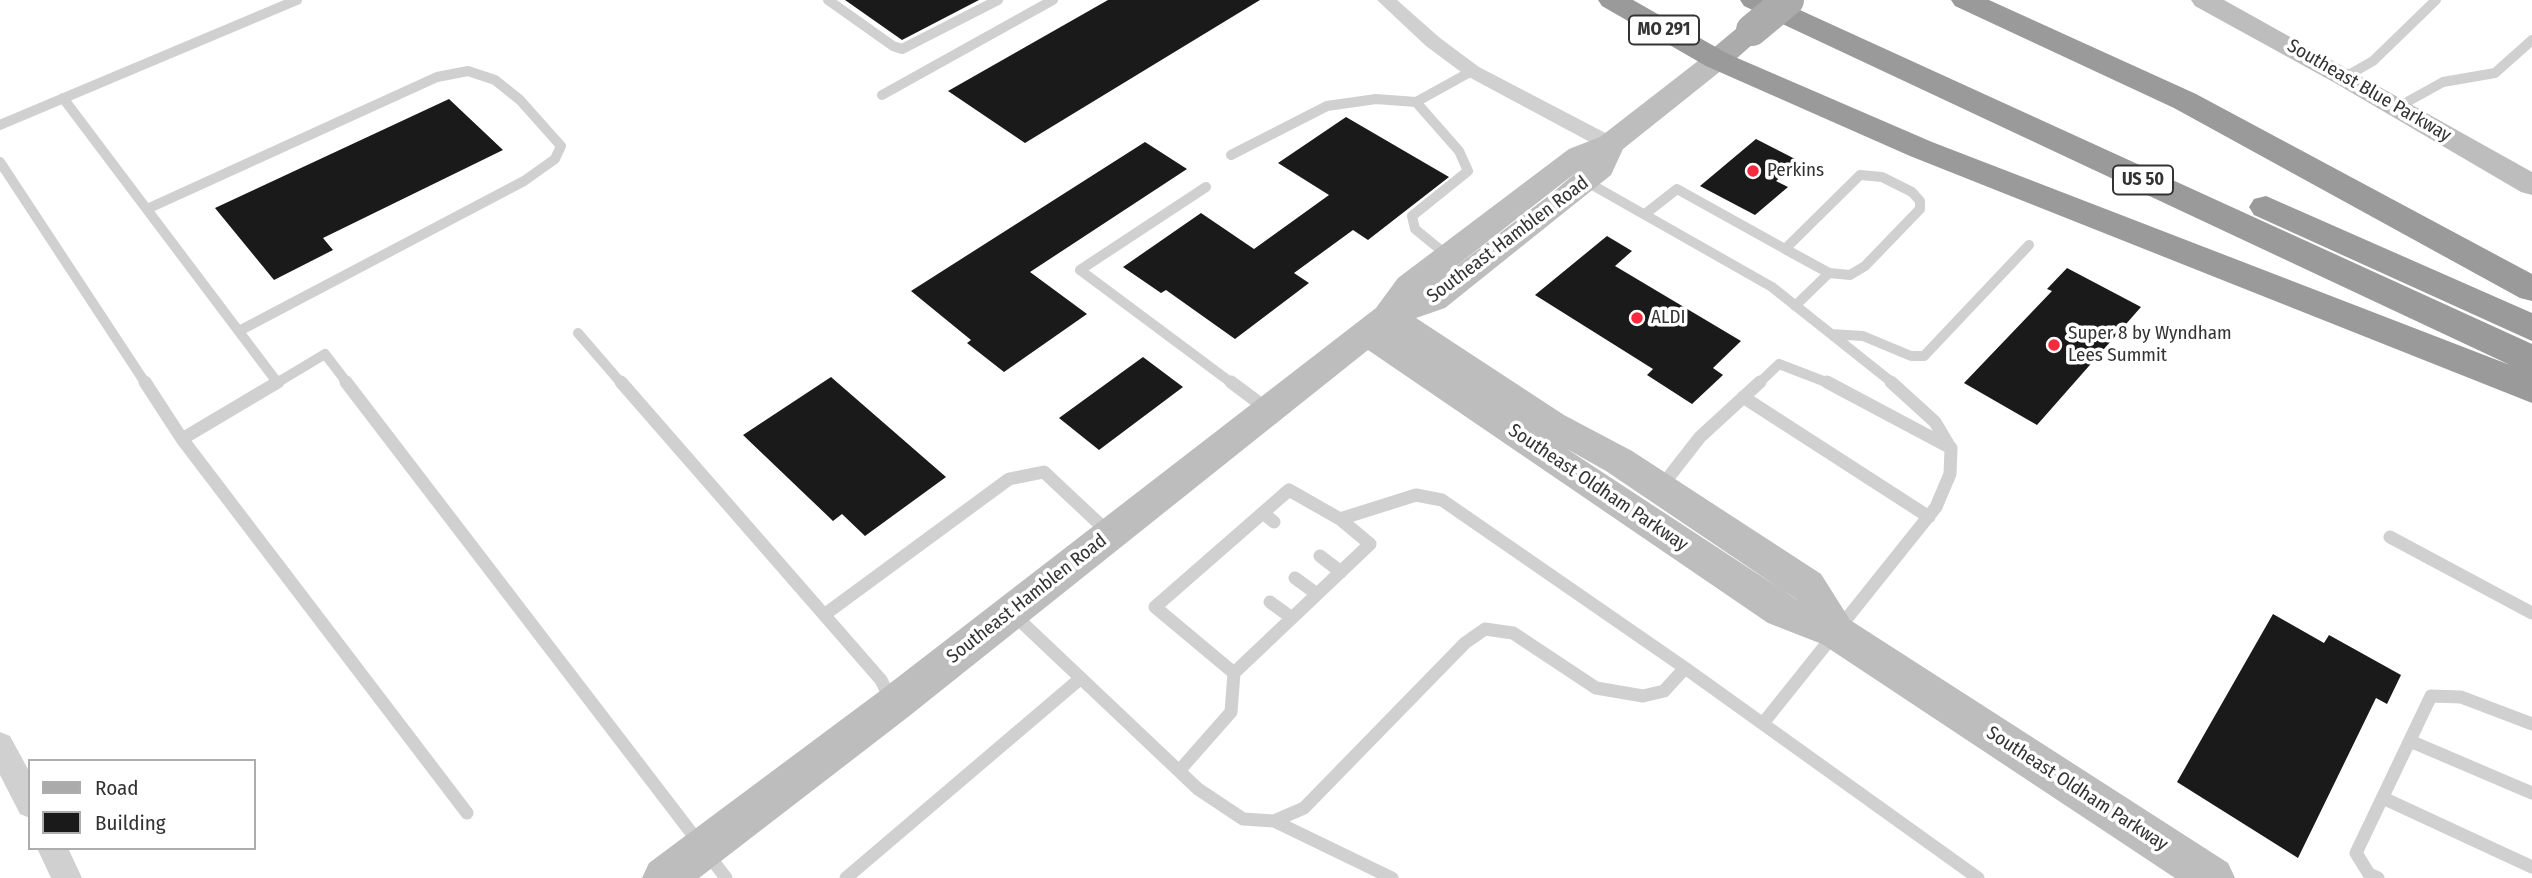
<!DOCTYPE html>
<html>
<head>
<meta charset="utf-8">
<style>
  body { margin:0 }
  #map { position:relative; width:2532px; height:878px; overflow:hidden; background:#fff; font-family:"Fira Sans Condensed",sans-serif }
  canvas { display:block }
  .legend { position:absolute; left:28px; top:759px; width:228px; height:91px; box-sizing:border-box; background:#fff; border:2px solid #adadad; margin:0; padding:9px 12px; list-style:none; font-size:21px; color:#333 }
  .legend li { display:flex; align-items:center; gap:14px; height:35px }
  .legend b { width:35px; border:2px solid #adadad }
</style>
</head>
<body>
<div id="map">
<canvas width="2532" height="878"></canvas>
<ul class="legend">
<li><b style="height:9px;background:#ababab"></b>Road</li>
<li><b style="height:19px;background:#1a1a1a"></b>Building</li>
</ul>
</div>
<script>
const context = document.querySelector('canvas').getContext('2d');
context.lineJoin = 'round';
function fill(path, color) { context.fillStyle = color; context.fill(path, 'evenodd'); }
const shape = rows => new Path2D(rows.map(r => 'M' + r).join(''));
function trace(path, color, width, dash) { context.strokeStyle = color; context.lineWidth = width; context.lineCap = dash ? 'butt' : 'round'; context.setLineDash(dash || []); context.stroke(path); }
function label(font, color, halo, rows, align = 'center') {
  context.font = font + ' "Fira Sans Condensed",sans-serif'; context.lineWidth = 7; context.setLineDash([]); context.textBaseline = 'middle'; context.strokeStyle = halo; context.fillStyle = color; for (const [text, x, y, turn = 0] of rows) {
    context.save(); context.translate(x, y); context.rotate((+turn || 0) * Math.PI / 180); context.textAlign = isNaN(turn) ? turn : align; if (halo) context.strokeText(text, 0, 0); context.fillText(text, 0, 0); context.restore();
  }
}
const building = shape([
  [845,0,979,0,902,40],
  [1108,0,1260,0,1025,143,948,91],
  [449,99,503,150,323,238,333,250,274,280,215,208],
  [1346,117,1449,177,1368,240,1353,230,1294,273,1309,283,1235,339,1166,290,1161,293,1123,267,1201,213,1254,249,1329,195,1278,163],
  [1756,139,1799,161,1776,181,1788,187,1755,215,1700,186],
  [1145,142,1187,169,1030,272,1087,314,1004,372,967,343,971,340,911,291],
  [1607,236,1632,251,1615,266,1741,341,1713,368,1723,375,1692,404,1647,375,1653,369,1535,295],
  [2067,268,2141,307,2037,425,1964,383,2052,291,2047,289],
  [1143,357,1183,387,1099,450,1059,418],
  [831,377,946,477,865,536,842,514,833,521,743,435],
  [2273,614,2324,643,2329,635,2401,675,2387,704,2376,698,2298,858,2177,782]
]);
const laneFar1 = shape([
  [828,0,893,46,902,49,998,0],
  [2345,77,2373,61,2436,0],
  [882,95,1053,0],
  [63,98,277,382],
  [2398,107,2443,82,2495,73,2532,40],
  [0,125,297,0],
  [1231,155,1327,106,1376,99,1416,102],
  [0,162,146,384],
  [1587,182,1772,287,1894,384],
  [1206,187,1080,270,1233,384],
  [147,209,437,77,468,71,495,80,520,100,561,146,555,159,524,181,239,331],
  [1645,214,1677,189,1785,249,1860,175,1882,177,1912,192,1920,201,1920,209,1865,266,1850,275,1829,273,1795,306],
  [1785,249,1829,273],
  [1448,256,1415,229,1412,216,1468,171,1459,151,1416,102,1472,71],
  [578,333,622,384],
  [1831,334,1863,336,1911,356,1924,356,2029,245],
  [275,384,325,354,348,384],
  [1758,384,1779,364,1831,384]
]);
const lane = shape([
  [145,382,182,439,278,382],
  [346,382,726,878],
  [621,382,881,680,891,700],
  [1231,382,1267,409],
  [1827,382,1951,448],
  [1743,397,1929,517],
  [182,439,467,813],
  [1661,487,1700,437,1760,382],
  [1263,513,1274,522],
  [2390,537,2532,613],
  [1320,556,1341,572],
  [1295,578,1317,594],
  [1270,602,1292,618],
  [1012,613,1198,789,1243,819,1274,821,1304,808,1465,643,1485,629,1513,633,1596,688,1643,696,1664,691,1685,668,1978,878],
  [824,615,1009,479,1044,472,1108,532],
  [1234,673,1370,544,1340,519],
  [1764,722,1936,507,1950,474,1951,449,1935,422,1891,382],
  [2410,741,2532,793],
  [1179,771,1231,712,1234,673,1155,607,1289,490,1340,519,1416,495,1442,500,1685,668],
  [2383,798,2532,867],
  [1274,821,1392,878],
  [846,878,1081,678],
  [2378,878,2369,874,2356,853,2431,696,2461,697,2532,724]
]);
const street = shape([
  [1377,0,1397,0,1440,38,1479,67,1617,139,1620,144,1617,149,1610,151,1603,149,1465,75,1426,46,1377,0],
  [0,732,10,736,30,773,30,818,20,814,0,775,0,732],
  [37,848,68,848,82,878,51,878,37,848]
]);
const secondary = shape([
  [2191,0,2224,0,2532,172,2532,195,2521,192,2335,83,2195,6,2191,0],
  [1717,52,1727,54,1731,60,1727,66,1623,149,1611,175,1445,308,1416,318,1564,415,1632,451,1821,574,1850,620,2228,863,2235,878,2175,878,1822,644,1768,623,1368,350,908,717,699,878,642,878,649,863,880,691,1376,308,1398,278,1569,149,1600,137,1707,54,1717,52],
  [1578,171,1551,194,1446,274,1578,171],
  [1567,449,1606,471,1797,600,1796,599,1567,449]
]);
const primary = shape([
  [1752,21,1762,24,1767,30,1762,36,1728,66,1717,69,1706,66,1702,60,1706,54,1742,24,1752,21]
]);
const highway = shape([
  [1598,0,1633,0,1728,54,1932,142,2510,365,1744,6,1740,0,1778,0,2532,344,2532,374,2529,373,2532,374,2532,403,1910,156,1706,66,1602,6,1598,0],
  [1951,0,1989,0,2196,94,2532,274,2532,301,2520,298,2174,108,1955,6,1951,0],
  [2266,196,2532,313,2532,341,2254,215,2249,207,2254,199,2266,196]
]);
const primaryBridge = shape([
  [1752,30,1788,0]
]);
const markers = [
  [1753,171,7,"#f52a3f"],
  [1637,318,7,"#f52a3f"],
  [2054,345,7,"#f52a3f"]
];
const shields = [
  [1664,30,70],
  [2143,180,60]
];
const shieldNames = [
  ["MO 291",1664,30],
  ["US 50",2143,180]
];
const streetNames = [
  ["Southeast Blue Parkway",2369,91,30],
  ["Southeast Hamblen Road",1508,240,-37],
  ["Southeast Oldham Parkway",1598,488,34],
  ["Southeast Hamblen Road",1027,599,-38],
  ["Southeast Oldham Parkway",2077,789,33]
];
const poiNames = [
  ["Perkins",1767,171],
  ["ALDI",1651,318],
  ["Super 8 by Wyndham",2068,334],
  ["Lees Summit",2068,356]
];
fill(building, '#1a1a1a');
trace(laneFar1, '#d0d0d0', 10);
trace(lane, '#d0d0d0', 13);
fill(street, '#d0d0d0');
fill(secondary, '#bdbdbd');
fill(primary, '#ababab');
fill(highway, '#9a9a9a');
trace(primaryBridge, '#ababab', 32);
for (const [x, y, r, color] of markers) { const dot = new Path2D(); dot.arc(x, y, r, 0, 2 * Math.PI); context.fillStyle = color; context.fill(dot); trace(dot, '#fff', 2.5); }
for (const [x, y, w] of shields) { const box = new Path2D(); box.roundRect(x - w / 2, y - 14.5, w, 29, 5); context.fillStyle = '#fff'; context.fill(box); trace(box, '#333', 2); }
label('bold 18px', '#333', null, shieldNames);
label('19px', '#333', '#fff', streetNames);
label('19px', '#333', '#fff', poiNames, 'left');
</script>
</body>
</html>
